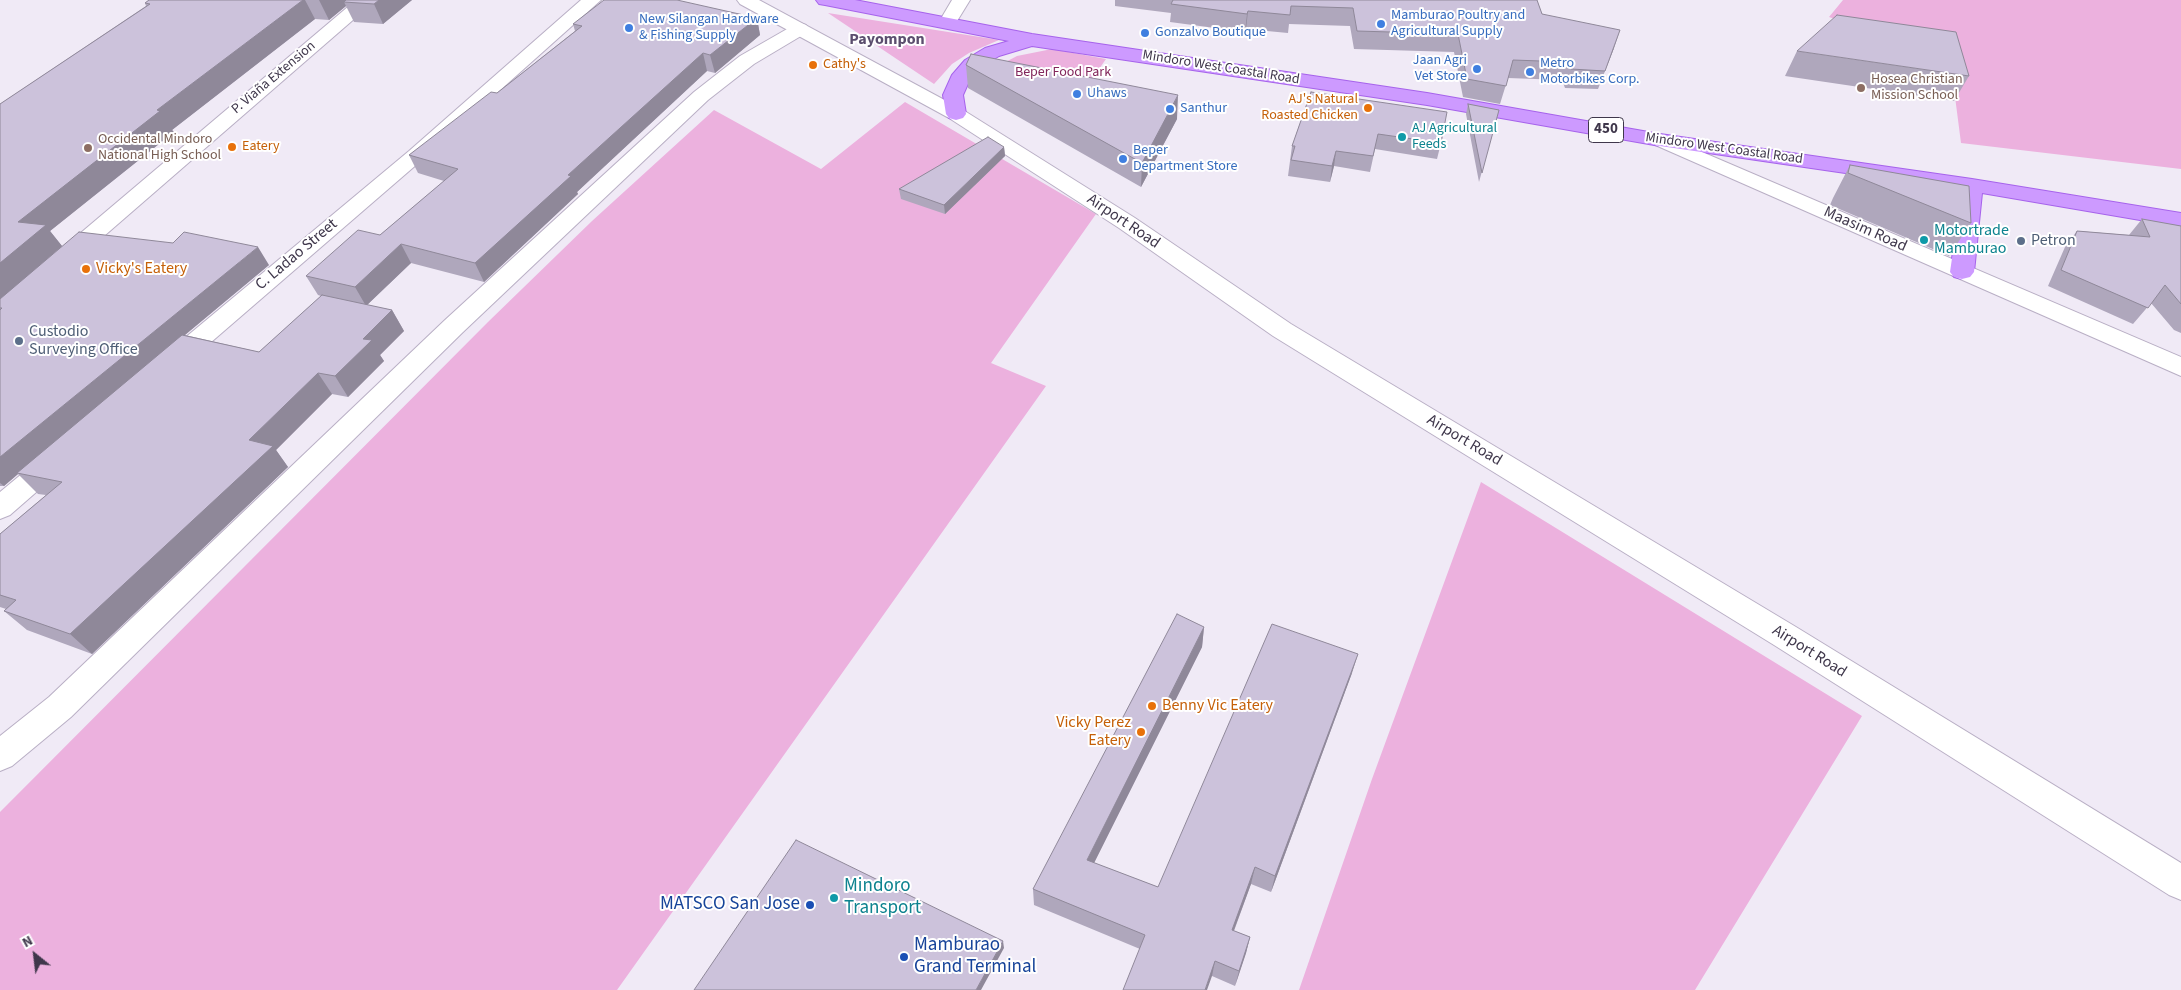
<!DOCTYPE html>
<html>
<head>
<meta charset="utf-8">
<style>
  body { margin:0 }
  #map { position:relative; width:2181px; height:990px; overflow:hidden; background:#f0eaf6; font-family:"Source Sans 3",sans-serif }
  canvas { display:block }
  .north { position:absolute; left:10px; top:930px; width:50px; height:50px; -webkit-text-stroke:4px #fff; paint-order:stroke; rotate:331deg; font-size:14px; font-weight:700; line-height:20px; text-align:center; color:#3f374b }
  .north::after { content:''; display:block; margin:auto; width:18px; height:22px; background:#3f374b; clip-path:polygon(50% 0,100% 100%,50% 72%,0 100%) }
</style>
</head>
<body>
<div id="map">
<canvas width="2181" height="990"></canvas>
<div class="north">N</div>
</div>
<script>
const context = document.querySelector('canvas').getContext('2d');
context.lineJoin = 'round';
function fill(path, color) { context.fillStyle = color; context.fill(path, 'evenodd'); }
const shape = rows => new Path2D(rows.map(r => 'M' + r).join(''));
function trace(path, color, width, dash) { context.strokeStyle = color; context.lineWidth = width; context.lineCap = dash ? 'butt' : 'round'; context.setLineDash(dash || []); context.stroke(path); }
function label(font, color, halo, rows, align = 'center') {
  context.font = font + ' "Source Sans 3",sans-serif'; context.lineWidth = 4; context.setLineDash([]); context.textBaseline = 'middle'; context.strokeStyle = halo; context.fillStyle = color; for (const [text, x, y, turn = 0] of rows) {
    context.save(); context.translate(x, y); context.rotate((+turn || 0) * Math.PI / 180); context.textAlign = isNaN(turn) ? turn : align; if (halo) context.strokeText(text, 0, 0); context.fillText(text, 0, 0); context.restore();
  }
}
const green = shape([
  [1843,0,2181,0,2181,169,1961,143,1950,58,1829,17],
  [828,13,999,40,969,53,952,64,934,84],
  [1052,49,1106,59,1079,98,996,67,1017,56],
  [905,102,1096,214,991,363,1046,386,617,990,0,990,0,812,488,322,592,221,714,110,821,169],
  [1481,482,1862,716,1695,990,1299,990,1372,779]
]);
const minor = shape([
  [356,0,376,0,73,263,65,265,57,263,54,258,57,253,356,0],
  [581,0,601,0,423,159,180,369,171,372,162,369,159,363,162,357,409,151,581,0],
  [952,0,970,0,954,26,948,27,942,26,939,22,952,0],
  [800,23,806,25,809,29,806,33,754,64,708,100,463,332,71,717,12,766,0,771,0,736,49,697,445,320,694,92,740,56,794,25,800,23],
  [56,450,65,453,69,460,65,467,10,515,0,519,0,492,47,453,56,450]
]);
const tertiary = shape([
  [737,0,759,0,963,110,1135,218,1291,324,1796,627,2181,863,2181,900,2169,895,1774,645,1273,336,1119,228,949,118,740,4,737,0],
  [1660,134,2181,357,2181,376,1653,144,1650,140,1653,136,1660,134]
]);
const primary = shape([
  [816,0,855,0,1032,34,1427,93,1660,134,1972,179,2181,213,2181,227,1982,193,1974,272,1970,277,1962,279,1954,277,1950,272,1962,190,1660,146,1427,105,1032,46,999,56,979,68,971,77,963,95,966,114,963,118,956,120,949,118,946,114,943,95,952,75,965,60,985,48,1009,41,825,5,819,4,816,0]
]);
const wall = shape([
  [149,0,412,0,383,24,354,22,346,6,329,20,315,19,172,130,174,132,50,231,62,246,269,265,185,335,259,352,321,296,318,295,306,276,380,235,444,181,418,173,409,155,497,93,575,31,573,24,757,18,760,35,715,73,707,71,577,192,578,194,484,282,411,263,367,305,392,310,404,331,380,355,384,361,348,397,332,394,276,450,288,467,92,654,27,630,4,611,6,609,0,607,0,534,46,495,38,494,18,474,4,486,0,486,0,104,146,6,145,3],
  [1115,0,1537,0,1542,14,1614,48,1598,89,1565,88,1562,80,1508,78,1500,104,1463,97,1454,52,1354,49,1350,26,1289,24,1288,33,1246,29,1245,32,1170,22,1171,13,1115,6],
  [1797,51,1969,76,1954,101,1785,76],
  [966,65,1177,119,1141,187,968,88],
  [1311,92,1441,143,1437,159,1375,149,1370,172,1334,166,1330,182,1288,176,1292,146],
  [1468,104,1499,110,1479,182,1466,114],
  [1004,147,1005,156,945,214,901,199,899,189],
  [1850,165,1971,223,1949,256,1830,205,1833,198],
  [2142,219,2181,226,2181,333,2174,330,2151,303,2133,324,2048,286,2065,247,2077,231,2129,235],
  [1204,627,1202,647,1094,863,1158,887,1352,673,1271,892,1251,884,1234,931,1250,937,1246,953,1235,986,1212,976,1140,949,1034,905,1033,889]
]);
const shadedWall = shape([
  [303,0,305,0,315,19,172,130,174,132,50,231,62,246,0,300,0,263,18,222,157,110],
  [319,0,354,0,344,2,346,6,329,20],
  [379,0,412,0,383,24,374,4],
  [1248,11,1246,29,1245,32,1247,14],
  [757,18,760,35,715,73,710,55],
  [1620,30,1614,48,1598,89,1605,71],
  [703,53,707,71,577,192,578,194,484,282,475,263,568,175],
  [1178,95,1177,119,1141,187,1142,163],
  [1004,147,1005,156,945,214,944,205],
  [1336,151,1334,166,1330,182,1332,166],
  [401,244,411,263,366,306,355,287],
  [258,247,269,265,19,473,17,473,18,474,4,486,0,483,0,457],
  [392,310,404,331,380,355,384,361,348,397,335,376,363,339],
  [318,373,332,394,276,450,288,467,92,654,70,634,249,440],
  [1204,627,1202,647,1087,877,1087,860],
  [1358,654,1352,673,1271,892,1275,876],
  [1255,867,1251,884,1228,946,1232,930],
  [1250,937,1246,953,1235,986,1239,971],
  [1003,941,1004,948,981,990,976,990],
  [1215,961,1212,976,1207,990,1205,990]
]);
const building = shape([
  [149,0,303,0,157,110,160,111,18,222,46,225,0,263,0,104,150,4,145,3,149,0],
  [346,0,379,0,374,4,344,2,346,0],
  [604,0,677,0,757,18,710,55,703,53,568,175,571,176,475,263,401,244,355,287,306,276,358,230,380,235,458,169,409,155,491,92,497,93,582,26,573,24,604,0],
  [1173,0,1537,0,1542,14,1620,30,1605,71,1571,69,1568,62,1513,60,1506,86,1467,79,1458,34,1357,31,1353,8,1291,6,1290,15,1248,11,1247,14,1171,4,1173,0],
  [1837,15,1956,32,1969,76,1797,51,1837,15],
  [971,54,1178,95,1142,163,966,65,971,54],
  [1311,92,1447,112,1441,143,1378,134,1373,156,1336,151,1332,166,1291,160,1295,146,1292,146,1311,92],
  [1468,104,1499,110,1482,173,1468,104],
  [988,137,1004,147,944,205,899,189,988,137],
  [1850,165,1969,186,1971,223,1848,173,1850,165],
  [2142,219,2181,226,2181,304,2165,285,2148,308,2061,270,2077,231,2150,237,2142,219],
  [79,232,173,243,184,232,258,247,0,457,0,310,2,308,0,308,0,299,79,232],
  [322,295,392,310,363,339,372,340,335,376,318,373,249,440,273,446,70,634,4,611,16,600,0,595,0,534,62,482,17,473,182,335,259,352,322,295],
  [1177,614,1204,627,1087,860,1158,887,1272,624,1358,654,1275,876,1255,867,1232,930,1250,937,1239,971,1215,961,1205,990,1123,990,1145,935,1033,889,1177,614],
  [796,840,1003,941,976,990,694,990,796,840]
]);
const markers = [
  [1381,24,5,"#3f7fe0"],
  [629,28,5,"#3f7fe0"],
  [1145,33,5,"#3f7fe0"],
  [813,65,5,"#e8710a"],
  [1477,69,5,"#3f7fe0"],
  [1530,72,5,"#3f7fe0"],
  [1861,88,5,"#8d6e63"],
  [1077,94,5,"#3f7fe0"],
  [1368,108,5,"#e8710a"],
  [1170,109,5,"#3f7fe0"],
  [1402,137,5,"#0f9aa8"],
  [232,147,5,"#e8710a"],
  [88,148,5,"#8d6e63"],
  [1123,159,5,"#3f7fe0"],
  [1924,240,5,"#0f9aa8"],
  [2021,241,5,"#5c6f8a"],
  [86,269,5,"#e8710a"],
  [19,341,5,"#5c6f8a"],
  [1152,706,5,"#e8710a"],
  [1141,732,5,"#e8710a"],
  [834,898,5,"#0f9aa8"],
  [810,905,5,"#1a4fb4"],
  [904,957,5,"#1a4fb4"]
];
const farShopnames = [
  ["Mamburao Poultry and",1391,16],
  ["Agricultural Supply",1391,32],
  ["New Silangan Hardware",639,20],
  ["& Fishing Supply",639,36],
  ["Gonzalvo Boutique",1155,33],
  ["Jaan Agri",1467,61,"right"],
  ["Vet Store",1467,77,"right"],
  ["Metro",1540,64],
  ["Motorbikes Corp.",1540,80],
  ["Uhaws",1087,94],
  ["Santhur",1180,109],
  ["Beper",1133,151],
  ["Department Store",1133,167]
];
const farFoodnames = [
  ["Cathy's",823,65],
  ["AJ's Natural",1358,100,"right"],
  ["Roasted Chicken",1358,116,"right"],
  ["Eatery",242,147]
];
const farStreetnames = [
  ["Mindoro West Coastal Road",1221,68,9],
  ["P. Viaña Extension",274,78,-40],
  ["Mindoro West Coastal Road",1724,149,8]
];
const farParknames = [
  ["Beper Food Park",1063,73]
];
const farEducationnames = [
  ["Hosea Christian",1871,80],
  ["Mission School",1871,96],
  ["Occidental Mindoro",98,140],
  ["National High School",98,156]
];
const farCulturenames = [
  ["AJ Agricultural",1412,129],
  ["Feeds",1412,145]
];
const shields = [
  [1606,130,35]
];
const shieldNames = [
  ["450",1606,130]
];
const farQuarternames = [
  ["Payompon",887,40]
];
const streetNames = [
  ["Airport Road",1123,222,34],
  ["Maasim Road",1865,230,24],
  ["C. Ladao Street",297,255,-40],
  ["Airport Road",1464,441,31],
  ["Airport Road",1809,652,32]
];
const cultureNames = [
  ["Motortrade",1934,231],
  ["Mamburao",1934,249]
];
const serviceNames = [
  ["Petron",2031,241],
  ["Custodio",29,332],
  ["Surveying Office",29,350]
];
const foodNames = [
  ["Vicky's Eatery",96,269],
  ["Benny Vic Eatery",1162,706],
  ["Vicky Perez",1131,723,"right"],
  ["Eatery",1131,741,"right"]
];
const nearCulturenames = [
  ["Mindoro",844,887],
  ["Transport",844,909]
];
const nearTransitnames = [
  ["MATSCO San Jose",800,905],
  ["Mamburao",914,946,"left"],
  ["Grand Terminal",914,968,"left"]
];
fill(green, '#ecb1de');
trace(minor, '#b9afc5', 2);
trace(tertiary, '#b9afc5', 2);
trace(primary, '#a663eb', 2);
fill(minor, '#fff');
fill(tertiary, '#fff');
fill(primary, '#cd9aff');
fill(wall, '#afa7bc');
fill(shadedWall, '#8f8899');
fill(building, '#ccc2db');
trace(building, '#8f8899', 1);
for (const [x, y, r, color] of markers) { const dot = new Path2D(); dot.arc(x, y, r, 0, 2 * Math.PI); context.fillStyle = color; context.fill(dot); trace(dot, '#fff', 2); }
label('14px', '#366cbe', '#fff', farShopnames, 'left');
label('14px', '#c56008', '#fff', farFoodnames, 'left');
label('14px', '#3f374b', '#fff', farStreetnames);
label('14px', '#82265b', '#fff', farParknames);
label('14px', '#785e54', '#fff', farEducationnames, 'left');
label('14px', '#0d838f', '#fff', farCulturenames, 'left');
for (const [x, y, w] of shields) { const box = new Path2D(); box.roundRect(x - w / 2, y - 12.5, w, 25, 4); context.fillStyle = '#fff'; context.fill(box); trace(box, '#3f374b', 1); }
label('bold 15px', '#3f374b', null, shieldNames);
label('bold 16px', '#5b4e6e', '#fff', farQuarternames);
label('16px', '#3f374b', '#fff', streetNames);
label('16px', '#0d838f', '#fff', cultureNames, 'left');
label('16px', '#4e5e75', '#fff', serviceNames, 'left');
label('16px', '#c56008', '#fff', foodNames, 'left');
label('19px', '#0d838f', '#fff', nearCulturenames, 'left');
label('19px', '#164399', '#fff', nearTransitnames, 'right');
</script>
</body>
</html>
